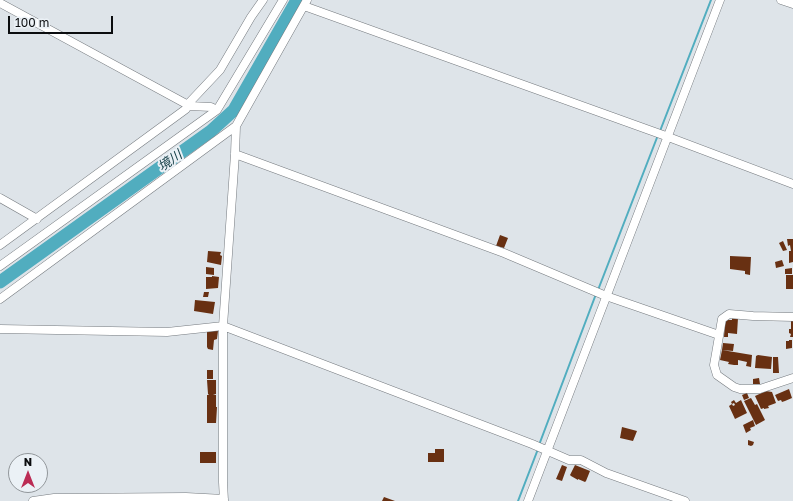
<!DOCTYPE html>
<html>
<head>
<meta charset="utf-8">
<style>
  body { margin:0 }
  #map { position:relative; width:793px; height:501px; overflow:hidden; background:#dee4e9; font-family:"Golos Text",sans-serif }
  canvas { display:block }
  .north { position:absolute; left:8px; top:453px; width:40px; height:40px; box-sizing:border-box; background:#ebf1f6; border:1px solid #91969a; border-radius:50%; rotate:0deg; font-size:11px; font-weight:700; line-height:16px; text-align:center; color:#0b0d0f }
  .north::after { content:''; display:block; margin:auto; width:14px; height:18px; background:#bb2c55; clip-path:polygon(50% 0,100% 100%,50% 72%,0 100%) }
  .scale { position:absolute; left:8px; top:16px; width:105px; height:18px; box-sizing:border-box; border:2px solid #0b0d0f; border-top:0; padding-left:5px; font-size:12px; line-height:14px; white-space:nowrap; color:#0b0d0f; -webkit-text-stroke:3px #ebf1f6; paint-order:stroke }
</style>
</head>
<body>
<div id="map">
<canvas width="793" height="501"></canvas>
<div class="north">N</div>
<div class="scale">100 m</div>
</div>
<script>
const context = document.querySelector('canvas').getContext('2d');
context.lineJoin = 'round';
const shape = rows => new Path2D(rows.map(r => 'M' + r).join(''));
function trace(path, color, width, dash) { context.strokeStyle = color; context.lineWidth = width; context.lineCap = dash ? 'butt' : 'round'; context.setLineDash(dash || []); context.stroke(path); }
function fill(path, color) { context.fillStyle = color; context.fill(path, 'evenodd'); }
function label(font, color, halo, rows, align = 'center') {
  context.font = font + ' "Golos Text","Noto Sans JP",sans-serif'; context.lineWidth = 4; context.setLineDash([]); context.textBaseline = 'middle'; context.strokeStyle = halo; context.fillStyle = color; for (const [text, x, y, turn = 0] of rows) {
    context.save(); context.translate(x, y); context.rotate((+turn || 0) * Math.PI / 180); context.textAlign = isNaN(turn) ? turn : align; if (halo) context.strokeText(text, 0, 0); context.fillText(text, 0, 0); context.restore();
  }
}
const stream = shape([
  [660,131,711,0],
  [598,290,658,135],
  [539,445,596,294],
  [518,501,538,449]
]);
const river = shape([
  [0,282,211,131,234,110,297,0]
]);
const building = shape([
  [500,235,508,238,504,248,496,246],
  [787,239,793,239,793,262,789,263,789,251,791,251,790,245,788,246],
  [783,241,787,250,783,251,779,243],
  [208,251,221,252,220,255,222,256,221,265,207,262],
  [730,256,751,257,750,275,745,274,745,271,730,269],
  [782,260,784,266,776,268,775,262],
  [206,267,214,268,214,275,206,274],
  [792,268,792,274,785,274,785,269],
  [786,275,793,275,793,289,786,289],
  [212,276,219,277,218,288,206,289,206,277,212,277],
  [204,292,209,292,208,297,203,297],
  [195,300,215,302,213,314,194,311],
  [732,318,738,318,737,334,728,333,728,337,724,337,725,320,732,320],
  [791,319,793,319,793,337,790,337,791,334,789,333,789,329,791,329],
  [207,330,218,331,217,339,214,340,213,350,208,349,207,347],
  [789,340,792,340,792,348,786,349,786,341,789,341],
  [723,343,734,344,733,351,722,350],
  [722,350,752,355,751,367,746,366,747,362,738,360,738,365,734,365,728,364,729,362,720,360],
  [758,355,772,357,771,369,755,368,756,356],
  [773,357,778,357,779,373,773,373],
  [207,370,213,370,213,379,207,379],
  [759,378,760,384,753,384,753,379],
  [207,380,216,380,216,394,213,395,216,395,216,407,217,407,216,423,207,423,207,395,209,395,208,394],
  [789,389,792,398,785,401,782,402,781,400,778,401,775,395],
  [766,391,772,392,776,403,768,406,769,408,764,409,764,408,761,409,755,396],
  [747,393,749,398,744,400,742,395],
  [751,398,755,405,757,404,765,420,756,425,744,401],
  [734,400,736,403,741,400,747,413,735,419,729,406,732,404,733,406,735,405,734,403,732,404,731,402],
  [753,420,755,426,750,428,751,430,746,433,743,425],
  [622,427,637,431,633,441,620,438],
  [748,440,754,442,753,445,751,446,748,445],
  [435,449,444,449,444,462,428,462,428,453,435,453],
  [200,452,216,452,216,463,200,463],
  [562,465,567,467,562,481,556,479],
  [575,465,590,471,586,481,585,482,578,479,578,480,571,476,570,475],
  [384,497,395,501,382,501]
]);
const minor = shape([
  [781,0,793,4],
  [0,3,190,106,211,107,217,110],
  [304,6,663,135,793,184],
  [235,154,504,253,606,296,719,335],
  [0,198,37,219],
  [0,245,186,109,188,104,220,70,251,17,263,0],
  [0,266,217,110,283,0],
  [0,299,236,126,307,0],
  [793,317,753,316,729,314,722,319,714,365,717,375,734,387,740,389,760,389,793,378],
  [0,329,167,332,223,326,532,444,569,460,581,460,606,473,685,501],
  [33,501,54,498,186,497,224,499],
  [224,501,223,482,223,326,235,154,236,126],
  [528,501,720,0]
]);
const waterNames = [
  ["境川",170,161,-35]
];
trace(stream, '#51adbf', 2);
trace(river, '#51adbf', 13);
fill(building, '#683012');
trace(minor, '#757a7f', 9);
trace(minor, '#fff', 8);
label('italic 13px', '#0f3a42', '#ebf1f6', waterNames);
</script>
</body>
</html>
